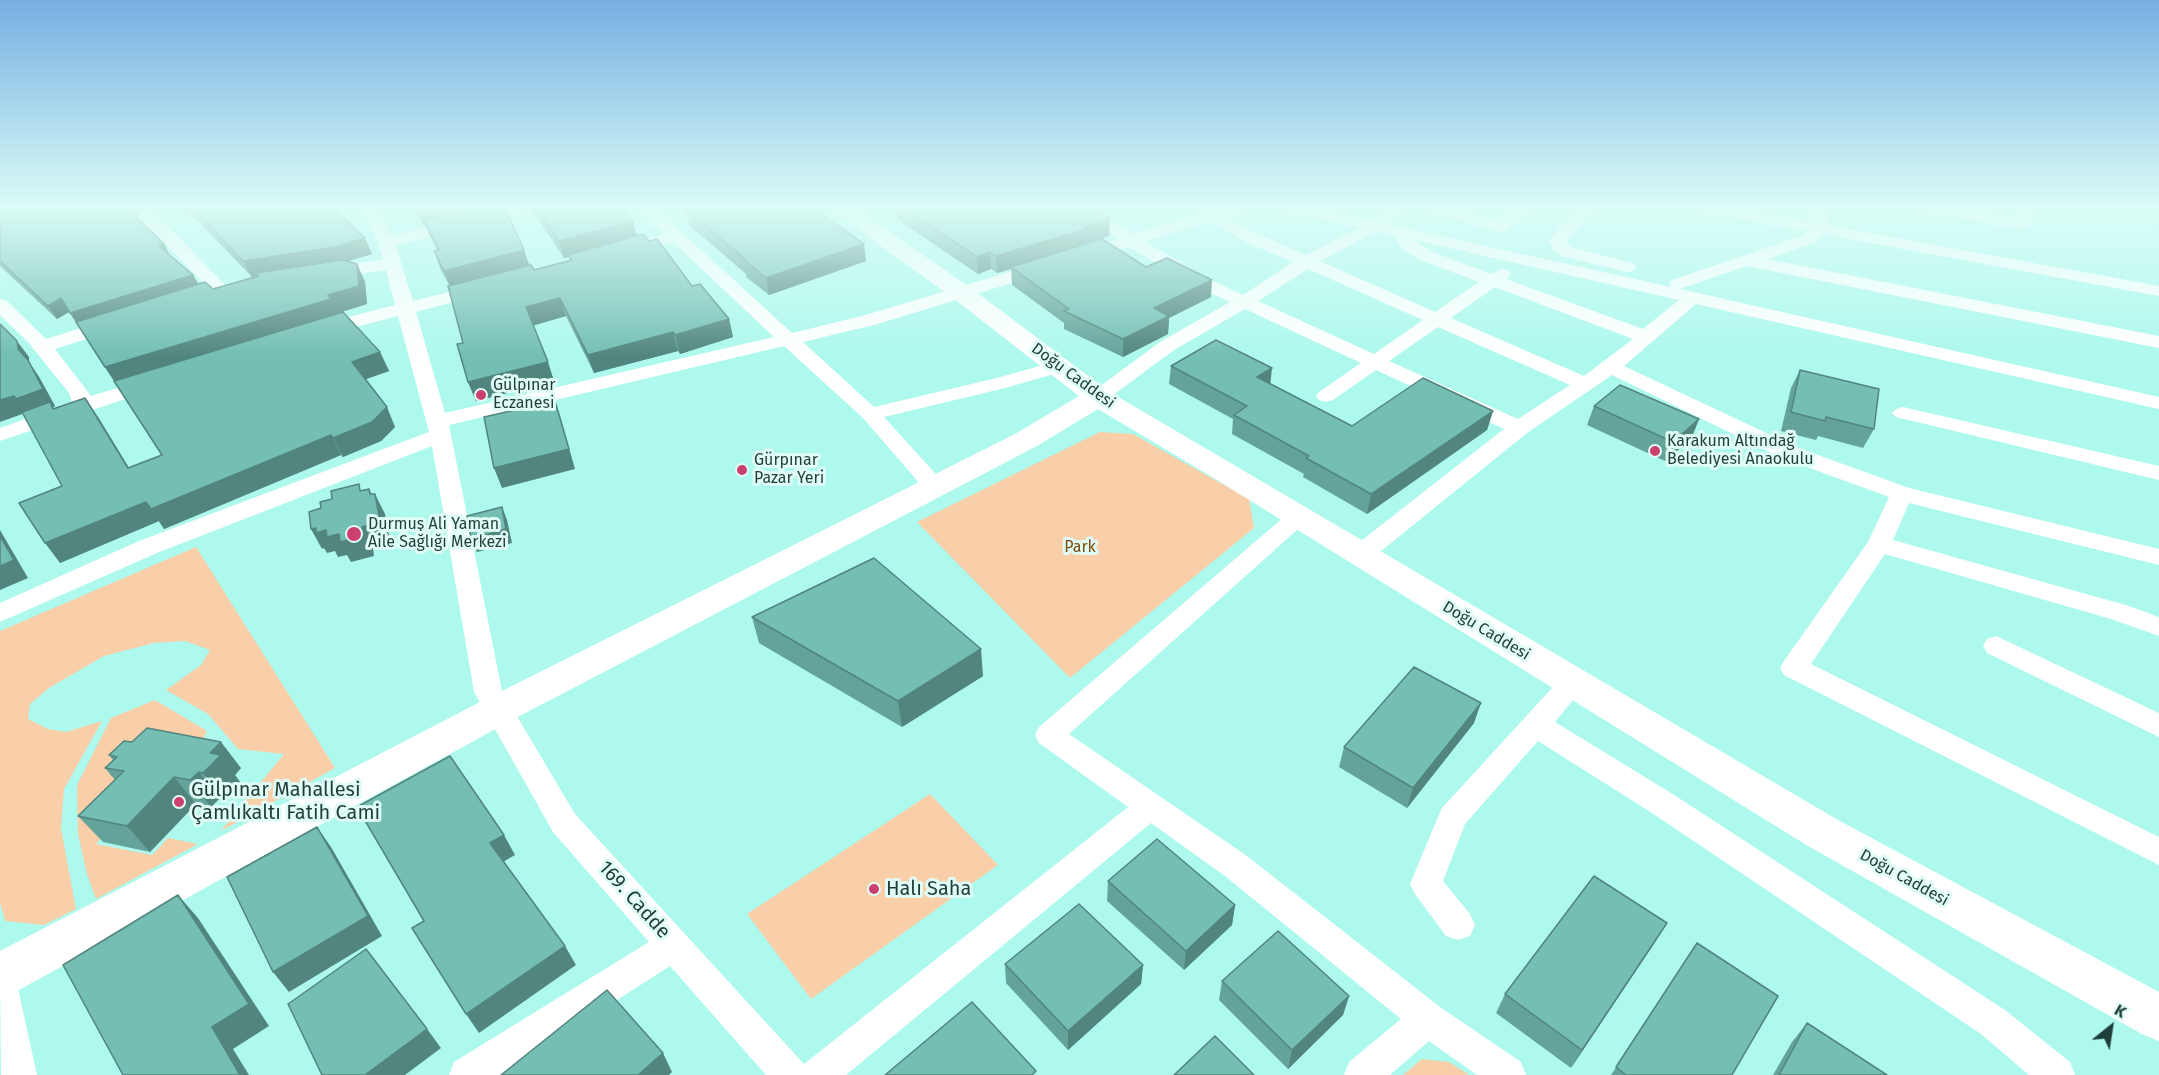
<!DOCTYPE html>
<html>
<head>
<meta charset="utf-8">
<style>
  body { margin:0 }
  #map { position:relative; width:2159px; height:1075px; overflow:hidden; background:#aef9ed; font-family:"Fira Sans",sans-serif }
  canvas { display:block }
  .north { position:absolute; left:2081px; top:997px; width:60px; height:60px; -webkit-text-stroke:4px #e0fcf7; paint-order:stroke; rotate:30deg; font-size:16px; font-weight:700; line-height:24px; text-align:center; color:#1f3e3a }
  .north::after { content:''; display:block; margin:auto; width:21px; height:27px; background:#1f3e3a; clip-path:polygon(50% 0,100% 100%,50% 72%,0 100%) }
</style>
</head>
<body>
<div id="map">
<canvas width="2159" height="1075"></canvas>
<div class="north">K</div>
</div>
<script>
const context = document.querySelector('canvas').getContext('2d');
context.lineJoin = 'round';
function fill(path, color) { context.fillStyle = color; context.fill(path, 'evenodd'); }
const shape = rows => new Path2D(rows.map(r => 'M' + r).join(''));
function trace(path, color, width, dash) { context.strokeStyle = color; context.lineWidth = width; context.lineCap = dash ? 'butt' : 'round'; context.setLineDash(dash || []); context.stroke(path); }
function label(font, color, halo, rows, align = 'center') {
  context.font = font + ' "Fira Sans",sans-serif'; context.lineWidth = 6; context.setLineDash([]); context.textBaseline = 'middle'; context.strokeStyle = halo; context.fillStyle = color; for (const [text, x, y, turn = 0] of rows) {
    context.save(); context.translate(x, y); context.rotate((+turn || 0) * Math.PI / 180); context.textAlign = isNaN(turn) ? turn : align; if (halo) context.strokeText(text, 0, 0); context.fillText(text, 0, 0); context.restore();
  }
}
const green = shape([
  [1100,432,1133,434,1249,499,1254,528,1070,678,917,522],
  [196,547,335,768,221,831,284,754,238,749,208,714,166,690,201,665,210,650,185,641,154,643,104,656,49,688,30,704,28,719,48,729,66,732,102,721,64,789,61,828,76,909,44,925,5,921,0,903,0,631],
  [155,700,207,731,202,741,130,804,96,844,152,855,168,838,198,844,96,899,87,874,78,834,77,785,111,718],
  [930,794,998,865,811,999,747,914],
  [1422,1059,1449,1062,1469,1075,1403,1075]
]);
const street = shape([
  [122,206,141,206,170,228,226,286,229,290,226,294,214,294,158,236,122,206],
  [355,206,374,206,379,211,392,236,502,206,530,206,528,209,396,246,413,301,482,284,488,285,491,289,488,293,416,312,445,413,774,337,673,242,629,254,623,253,620,249,623,245,664,234,635,206,653,206,792,333,862,316,1036,264,1048,264,1051,268,1048,272,874,325,803,342,874,407,993,379,1058,361,1065,363,1068,367,1065,371,1005,388,884,417,943,482,946,487,943,492,935,494,927,492,863,418,784,346,449,425,502,691,575,814,804,1064,1128,807,1039,743,1035,735,1039,727,1291,511,1299,508,1307,511,1311,516,1307,521,1069,734,1247,856,1440,1007,1521,1062,1526,1075,1477,1075,1429,1041,1390,1075,1344,1075,1349,1062,1401,1019,1225,876,1151,823,846,1075,766,1075,670,966,500,1075,449,1075,454,1062,649,942,553,832,474,692,432,446,157,553,0,622,0,603,139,541,429,432,398,316,321,336,314,334,311,330,314,326,395,305,386,270,328,278,322,277,319,273,322,269,328,268,383,259,378,243,366,216,355,206],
  [1073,206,1092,206,1134,234,1225,206,1251,206,1249,209,1226,217,1258,234,1306,255,1359,228,1277,209,1275,206,1307,206,1371,221,1389,206,1408,206,1387,224,1671,287,1669,284,1672,280,1803,235,1807,231,1698,211,1690,206,1727,206,1810,222,1812,206,1828,206,1827,225,2159,286,2159,296,1822,234,1815,243,1767,259,2159,336,2159,348,1747,266,1680,289,2159,397,2159,409,1696,304,1624,366,1796,447,1909,488,2159,549,2159,565,1909,503,1893,540,2129,606,2159,617,2159,636,2111,619,1885,554,1811,664,2159,837,2159,865,1784,675,1780,668,1784,661,1868,542,1889,497,1780,457,1612,375,1527,433,1370,560,1361,562,1352,560,1349,554,1352,548,1504,429,1376,370,1333,400,1326,402,1319,400,1316,396,1319,392,1361,363,1245,309,1174,350,1105,401,1098,403,1091,401,1088,397,1091,393,1160,342,1230,302,1201,289,1129,247,1081,261,1075,260,1072,256,1075,252,1118,239,1073,206],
  [1210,221,1246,242,1293,262,1243,295,1213,281,1145,242,1210,221],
  [1376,232,1395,236,1402,249,1418,259,1479,282,1435,312,1320,261,1376,232],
  [1414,240,1679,300,1643,329,1506,279,1511,274,1508,270,1502,269,1491,274,1430,251,1414,240],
  [1308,269,1423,320,1374,354,1258,301,1308,269],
  [1495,287,1633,339,1584,376,1451,318,1495,287],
  [1438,327,1570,385,1518,419,1389,361,1438,327],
  [1418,206,1445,206,1497,221,1516,206,1535,206,1506,231,1500,232,1420,209,1418,206],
  [1579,206,1596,206,1567,241,1567,244,1574,248,1633,263,1636,267,1633,271,1627,272,1562,256,1553,250,1549,240,1579,206],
  [1912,206,1950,206,2017,218,2022,206,2038,206,2031,224,2023,229,1920,211,1912,206],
  [0,299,7,301,46,339,107,320,121,320,124,324,121,328,55,349,91,396,154,377,161,379,164,383,161,387,0,441,0,428,72,402,69,393,28,342,0,315,0,299],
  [1903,407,2159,466,2159,480,1896,417,1892,413,1896,409,1903,407],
  [1996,636,2159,713,2159,737,1987,653,1983,646,1987,639,1996,636],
  [1573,673,1583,676,1587,683,1555,722,1671,793,2005,1010,2070,1062,2075,1075,2029,1075,1981,1034,1649,811,1538,741,1465,824,1443,881,1470,914,1475,925,1470,936,1458,940,1446,936,1415,894,1410,884,1438,817,1442,808,1563,676,1573,673],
  [0,968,12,973,17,984,37,1075,1,1075,0,968]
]);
const secondary = shape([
  [826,206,852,206,971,288,1108,391,1838,820,2159,992,2159,1041,2142,1034,1808,846,1217,480,1098,409,1037,446,512,720,17,991,0,997,0,951,484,700,1015,434,1079,396,953,298,826,206]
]);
const wall = shape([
  [0,206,143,223,169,254,193,275,198,284,213,289,252,277,197,220,181,210,179,206,331,206,365,238,372,254,347,261,357,264,365,282,367,304,338,313,380,352,389,371,365,379,395,427,381,441,343,457,341,455,164,529,159,521,60,563,62,486,23,413,29,357,29,362,39,377,55,406,53,407,54,409,98,417,129,468,162,455,69,312,57,319,0,266],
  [412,206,504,206,529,266,534,270,570,261,569,257,564,258,531,209,530,206,621,206,633,222,637,236,649,241,692,286,729,319,733,337,680,354,678,351,594,373,566,316,533,325,554,381,476,401,468,382,463,343,449,285,440,268,434,251,437,250,425,225,424,225],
  [677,206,810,206,866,261,769,295,746,277,746,274,690,226,687,215],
  [885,206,1092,206,1110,219,1109,236,1086,243,1086,244,1146,267,1211,297,1169,318,1168,334,1123,357,1064,329,1064,323,1012,285,1011,269,997,273,991,269,978,274,898,220,897,215],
  [1171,366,1270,384,1352,426,1493,411,1487,430,1367,514,1303,477,1304,474,1232,434,1233,419,1169,384],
  [1800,370,1874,429,1863,448,1818,436,1816,440,1781,431,1791,388],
  [1594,406,1699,419,1691,439,1665,461,1587,425],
  [752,617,983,676,902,727,759,643],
  [1474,723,1407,808,1339,767,1344,747],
  [109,755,241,768,235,775,240,782,224,800,219,799,211,807,196,804,150,852,103,842,78,816,115,780,105,768,113,760],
  [1108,881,1235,905,1232,925,1184,970,1107,901],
  [1655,942,1571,1068,1496,1013,1505,994],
  [1697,943,1732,1075,1611,1075],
  [1005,964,1143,965,1141,984,1068,1050,1006,983],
  [1222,981,1349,996,1343,1015,1288,1069,1219,1000],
  [1807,1023,1887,1075,1773,1075,1792,1042]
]);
const shadedWall = shape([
  [433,206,492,206,426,221,427,224,424,225,418,210],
  [1110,219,1109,236,1086,243,1086,246,1011,267,1011,269,997,273,996,256],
  [633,222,638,239,564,258,559,241],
  [365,238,372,254,342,263,256,273,258,276,252,277,243,261],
  [164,244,171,257,159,246],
  [864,244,866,261,769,295,766,278],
  [524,250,530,267,451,289,444,271],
  [990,252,991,269,978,274,977,257],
  [357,264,365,282,367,304,338,313,117,385,105,367,328,295],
  [193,275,201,288,79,326,70,313],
  [1212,280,1211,297,1169,318,1168,334,1123,357,1123,339,1154,308],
  [61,298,69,312,57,319,48,306],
  [560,298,566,316,532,326,526,307],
  [729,319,733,337,680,354,675,335],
  [673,332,678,351,594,373,588,355],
  [17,341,29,357,29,362,39,377,55,406,53,407,63,421,25,413,0,422,0,400,18,349],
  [380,352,389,371,361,381,352,362],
  [548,362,554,381,476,401,468,382],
  [1272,368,1270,387,1257,377],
  [85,398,98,417,141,488,128,468],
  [555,401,561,420,575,469,502,488,494,468],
  [387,407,395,427,381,441,343,457,333,438],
  [1493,411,1487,430,1367,514,1371,494],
  [1699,419,1691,439,1665,461,1673,442],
  [331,435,341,455,164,529,151,509],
  [369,489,376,503,375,494,385,514,389,536,382,538,383,544,373,547,374,556,351,562,347,555,338,557,335,551,327,553,324,548,322,549,311,529,316,528,326,530,362,527,370,494],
  [146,502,159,521,60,563,45,543],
  [502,507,507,520,512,543,477,552,471,539],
  [0,530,28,578,0,590],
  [981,649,983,676,902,727,898,701],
  [1481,703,1474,723,1407,808,1413,788],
  [221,742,241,768,235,775,240,782,224,800,203,773,210,753],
  [199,772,219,799,211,807,190,780],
  [174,777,196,804,150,852,127,826],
  [317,827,331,847,382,936,289,992,273,972],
  [504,835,515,855,501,863,490,843],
  [178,895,198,918,269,1026,233,1049,249,1075,240,1075,212,1027],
  [1235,905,1232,925,1184,970,1186,951],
  [1667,923,1655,942,1571,1068,1582,1050],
  [565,946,576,965,479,1033,466,1014],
  [1143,965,1141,984,1068,1050,1068,1031],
  [1349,996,1343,1015,1288,1069,1292,1050],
  [427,1029,441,1048,405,1075,365,1075],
  [663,1053,672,1072,669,1075,638,1075]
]);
const building = shape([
  [2,206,126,206,138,215,135,216,164,244,159,246,193,275,70,313,61,298,48,306,0,261,0,207,2,206],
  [191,206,331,206,365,238,335,247,243,261,191,206],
  [416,206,433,206,418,210,416,206],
  [479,206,504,206,524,250,444,271,434,251,439,250,425,224,428,224,426,221,479,206],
  [535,206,621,206,633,222,559,241,535,206],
  [693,206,810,206,864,244,766,278,743,259,745,259,686,209,693,206],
  [900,206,1092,206,1110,219,1083,227,1086,229,996,256,990,252,977,257,900,206],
  [643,234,649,241,657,239,692,286,700,284,729,319,675,335,673,332,588,355,560,298,526,307,548,362,468,382,457,344,463,343,448,286,531,265,534,270,572,260,568,255,643,234],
  [1102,239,1146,267,1167,258,1212,280,1154,308,1169,316,1123,339,1064,311,1069,309,1011,267,1102,239],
  [343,260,357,264,359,286,328,295,331,299,105,367,76,322,205,282,213,289,259,276,256,273,343,260],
  [343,312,380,352,352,362,387,407,372,422,333,438,331,435,151,509,146,502,45,543,19,503,62,486,22,412,50,402,53,409,85,398,128,468,162,455,114,381,343,312],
  [0,324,17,341,18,349,28,360,43,389,16,399,14,396,0,400,0,324],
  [1216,340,1272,368,1257,377,1352,426,1423,378,1493,411,1371,494,1306,458,1309,456,1234,415,1247,406,1171,366,1216,340],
  [1800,370,1879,389,1874,429,1826,417,1825,421,1791,412,1800,370],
  [1620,385,1699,419,1673,442,1594,406,1620,385],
  [555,401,569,449,494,468,484,417,555,401],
  [359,484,360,491,369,489,370,494,375,494,379,516,372,518,373,524,362,527,363,536,340,542,339,534,327,537,326,530,316,533,316,528,311,529,309,512,321,508,320,502,332,499,331,491,359,484],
  [502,507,506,529,471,539,467,516,502,507],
  [0,536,14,560,0,566,0,536],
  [874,558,981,649,898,701,752,617,874,558],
  [1414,667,1481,703,1413,788,1344,747,1414,667],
  [147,728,221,742,210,753,221,755,203,773,199,772,190,780,174,777,127,826,78,816,124,771,105,768,117,757,109,755,124,741,132,742,147,728],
  [450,756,504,835,490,843,565,946,466,1014,412,928,424,921,357,807,450,756],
  [317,827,368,916,273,972,227,877,317,827],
  [1157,839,1235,905,1186,951,1108,881,1157,839],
  [1594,876,1667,923,1582,1050,1505,994,1594,876],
  [178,895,249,1004,212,1027,240,1075,123,1075,63,965,178,895],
  [1079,904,1143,965,1068,1031,1005,964,1079,904],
  [1278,931,1349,996,1292,1050,1222,981,1278,931],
  [1697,943,1778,996,1732,1075,1626,1075,1616,1067,1697,943],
  [366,949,427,1029,365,1075,322,1075,288,1004,366,949],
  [607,990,663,1053,638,1075,501,1075,607,990],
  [972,1002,1036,1071,1032,1075,885,1075,972,1002],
  [1807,1023,1887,1075,1779,1075,1807,1023],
  [1215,1036,1254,1075,1174,1075,1215,1036]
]);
const markers = [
  [481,395,6,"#cc3f6e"],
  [1655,451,6,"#cc3f6e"],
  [742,470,6,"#cc3f6e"],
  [354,534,8,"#cc3f6e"],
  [179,802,6,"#cc3f6e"],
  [874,889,6,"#cc3f6e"]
];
const streetNames = [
  ["Doğu Caddesi",1073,376,36],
  ["Doğu Caddesi",1486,631,31],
  ["Doğu Caddesi",1904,878,29]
];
const poiNames = [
  ["Gülpınar",493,386],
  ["Eczanesi",493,404],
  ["Karakum Altındağ",1667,442],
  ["Belediyesi Anaokulu",1667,460],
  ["Gürpınar",754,461],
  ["Pazar Yeri",754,479],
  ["Durmuş Ali Yaman",368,525],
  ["Aile Sağlığı Merkezi",368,543]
];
const parkNames = [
  ["Park",1080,548]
];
const nearPoinames = [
  ["Gülpınar Mahallesi",191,790],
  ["Çamlıkaltı Fatih Cami",191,813],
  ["Halı Saha",886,889]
];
const nearStreetnames = [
  ["169. Cadde",634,900,48]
];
fill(green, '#f8cfa9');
fill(street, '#fff');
fill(secondary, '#fff');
fill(wall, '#64a39a');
fill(shadedWall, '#51857d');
fill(building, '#74beb3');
trace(building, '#51857d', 1.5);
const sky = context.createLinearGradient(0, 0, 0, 357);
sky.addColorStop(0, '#76afe2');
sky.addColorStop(0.58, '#dbfcf7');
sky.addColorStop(1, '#dbfcf700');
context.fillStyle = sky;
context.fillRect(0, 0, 2159, 357);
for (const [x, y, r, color] of markers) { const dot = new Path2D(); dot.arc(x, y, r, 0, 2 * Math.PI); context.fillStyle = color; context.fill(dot); trace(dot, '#e0fcf7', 2); }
label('16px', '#1f3e3a', '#e0fcf7', streetNames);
label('16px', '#1f3e3a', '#e0fcf7', poiNames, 'left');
label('16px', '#7d4a09', '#e0fcf7', parkNames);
label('20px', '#1f3e3a', '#e0fcf7', nearPoinames, 'left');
label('20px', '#1f3e3a', '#e0fcf7', nearStreetnames);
</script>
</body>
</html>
